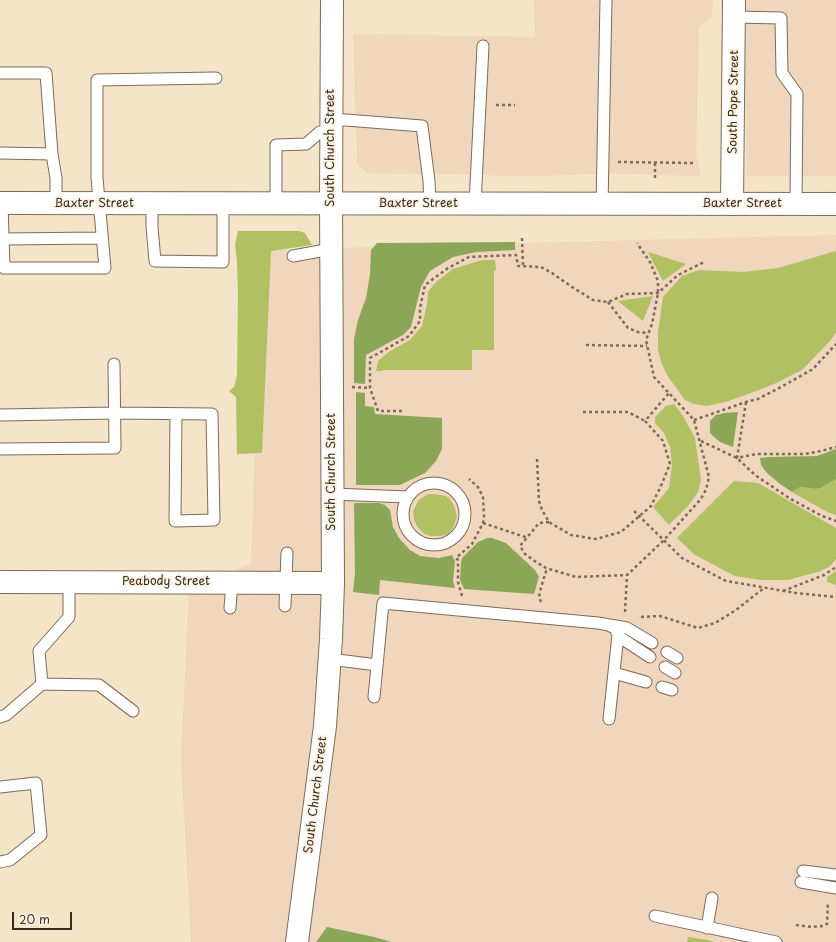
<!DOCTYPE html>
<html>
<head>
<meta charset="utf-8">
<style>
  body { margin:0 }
  #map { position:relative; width:836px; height:942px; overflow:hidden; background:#f4e4c8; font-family:"Playpen Sans",sans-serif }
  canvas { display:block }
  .scale { position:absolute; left:12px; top:912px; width:60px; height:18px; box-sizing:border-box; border:2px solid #3b2a1e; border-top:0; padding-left:5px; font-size:12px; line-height:14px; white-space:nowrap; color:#3b2a1e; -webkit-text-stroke:3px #fcf5e5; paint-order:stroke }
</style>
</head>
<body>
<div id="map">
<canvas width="836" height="942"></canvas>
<div class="scale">20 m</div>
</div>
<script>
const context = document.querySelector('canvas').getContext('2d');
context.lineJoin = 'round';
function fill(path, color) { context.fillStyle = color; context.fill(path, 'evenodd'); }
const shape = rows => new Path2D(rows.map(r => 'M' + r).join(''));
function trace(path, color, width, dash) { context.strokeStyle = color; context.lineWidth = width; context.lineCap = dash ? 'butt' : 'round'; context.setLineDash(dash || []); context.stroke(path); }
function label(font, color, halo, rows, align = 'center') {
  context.font = font + ' "Playpen Sans",sans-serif'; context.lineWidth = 4; context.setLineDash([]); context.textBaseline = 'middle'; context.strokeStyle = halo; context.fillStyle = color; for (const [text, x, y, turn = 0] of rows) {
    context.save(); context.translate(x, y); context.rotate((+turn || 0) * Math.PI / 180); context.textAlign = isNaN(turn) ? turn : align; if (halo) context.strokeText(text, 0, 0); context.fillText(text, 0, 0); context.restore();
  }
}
const built = shape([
  [534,0,713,0,712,17,699,28,696,155,701,176,611,174,527,176,367,173,357,164,353,34,535,37],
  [744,0,836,0,836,176,747,176],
  [836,235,836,942,191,942,181,759,189,589,251,564,258,361,256,250]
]);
const green = shape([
  [238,231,299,231,305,233,312,245,271,251,262,453,237,454,236,397,229,391,234,387,237,376,238,295,237,262,235,245],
  [836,251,836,332,831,340,802,370,772,385,729,401,707,406,694,404,685,400,667,375,661,362,658,349,658,332,663,297,682,276,699,270,744,272,778,268],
  [648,252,686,264,663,281],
  [482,260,495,260,496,270,494,271,494,350,472,350,472,370,383,370,382,371,376,371,378,361,390,351,410,340,422,326,427,304,428,292,436,282,453,269],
  [653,296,643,321,618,301],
  [674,404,683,416,695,438,701,480,698,492,688,506,669,525,653,507,669,488,672,465,670,447,664,433,655,423,655,417,666,406],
  [836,479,836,515,827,512,792,492,800,487,816,489,821,488],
  [734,481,758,483,836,528,836,559,829,567,818,572,788,580,761,580,735,576,695,555,677,538],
  [428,494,435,494,446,496,450,499,455,508,457,517,452,530,447,534,441,536,430,536,423,533,417,526,414,520,413,511,419,500],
  [836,571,836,585,827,582,827,577],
  [688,937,708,940,715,942,687,942]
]);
const forest = shape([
  [515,242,515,250,476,252,453,257,430,271,421,287,411,327,403,335,366,355,365,384,354,383,354,339,358,320,366,298,370,274,371,250,377,243],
  [356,392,365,393,365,406,374,407,375,414,442,418,442,449,436,461,425,473,400,485,356,485],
  [738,412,733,447,720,442,714,437,710,433,710,421,716,415,725,413],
  [836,449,836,479,821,488,816,489,800,487,792,492,780,484,767,473,761,465,760,458,770,457,817,456],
  [355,503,379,503,385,505,390,510,393,527,399,538,410,550,420,556,439,558,452,555,455,561,453,581,455,588,380,580,379,595,353,592,355,573,354,504],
  [487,538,492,538,506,543,535,570,539,577,534,594,464,589,460,580,461,562,462,558,478,542],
  [327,927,374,937,392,942,316,942]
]);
const path = shape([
  [496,105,515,105],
  [618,162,693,163],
  [655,178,655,163],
  [522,238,523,266],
  [608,302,628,328,638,332,648,333],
  [586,345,647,346],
  [352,387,370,388],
  [746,402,737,458,756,454,805,454,821,451,836,447],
  [402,411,378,411,370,388,370,358,409,336,420,321,420,308,425,285,448,268,469,257,516,255,518,266,541,267,552,273,572,287,593,300,608,302,627,294,658,293,678,275,704,262],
  [583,412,628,412,645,421],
  [694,420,746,402,758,399,781,387,813,369,836,344],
  [701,441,737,458,755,475,789,498,822,516,836,521],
  [537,459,539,501,542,510,549,522,571,535,596,539,621,532,651,506,660,488,670,464,663,441,645,421,669,393],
  [634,511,682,558,726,581,796,593,836,597],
  [549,522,539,523,520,546,525,554,533,560,546,568,576,577,627,575],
  [483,523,528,538],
  [783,591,824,575,836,567],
  [462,596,458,582,458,560,456,558,472,544,483,523,484,516,483,497,478,487,469,479],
  [541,602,539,597,540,591,547,568],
  [625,612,627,575,663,541,700,500,706,490,709,477,694,420,654,377,646,340,652,324,658,293,658,281,650,262,637,243],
  [641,617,660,616,698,628,715,623,736,610,764,588],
  [796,925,812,927,823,926,827,924,828,902]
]);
const service = shape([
  [734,17,781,18,782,73,797,94,796,204],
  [0,73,46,73,52,154,0,153],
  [331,120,346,120,422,126,429,181,430,204],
  [52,154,56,178,56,204],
  [2,203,4,268,105,268,97,178,97,80,216,78],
  [152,204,152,227,155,261,223,262,223,203],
  [276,204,276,145,306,144,320,132,331,132],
  [475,204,483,46],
  [602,205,606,0],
  [3,239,102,238],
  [293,256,331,249],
  [0,415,115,413,212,414,214,520,175,521,176,414],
  [0,449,115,448,114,364],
  '403 514a31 31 0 1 1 62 0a31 31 0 1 1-62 0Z',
  [332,494,408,497],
  [285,606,287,553],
  [230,608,232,582],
  [608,625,615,628,618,635,609,719],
  [618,636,650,657],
  [667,652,677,658],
  [330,659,377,665],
  [665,667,675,673],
  [614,673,646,682],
  [42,684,99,685,133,711],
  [662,687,672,690],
  [374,697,383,603,598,623,627,628,652,643],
  [0,717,6,715,42,684,39,651,69,617,69,582],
  [0,787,36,783,41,835,10,860,0,862],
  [803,871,836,875],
  [801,882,836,888],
  [655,916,776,942],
  [707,928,712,898]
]);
const minor = shape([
  [732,204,734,0],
  [0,582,333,583],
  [297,942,325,726,331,639,333,583,331,204,332,0]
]);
const secondary = shape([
  [0,203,836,204]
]);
const streetNames = [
  ["South Pope Street",734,102,-89],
  ["South Church Street",331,148,-90],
  ["Baxter Street",94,204],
  ["Baxter Street",418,204],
  ["Baxter Street",742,204],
  ["South Church Street",332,472,-90],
  ["Peabody Street",166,582],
  ["South Church Street",316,795,-83]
];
fill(built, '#efd6bc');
fill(green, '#b0c062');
fill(forest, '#8ca658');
trace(service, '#7c6b5a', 13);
trace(minor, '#7c6b5a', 24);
trace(secondary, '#7c6b5a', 24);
trace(path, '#7c6b5a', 2.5, [3, 3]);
trace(service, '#fff', 11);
trace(minor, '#fff', 22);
trace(secondary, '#fff', 22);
label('12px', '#3b2a1e', '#fcf5e5', streetNames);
</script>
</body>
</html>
